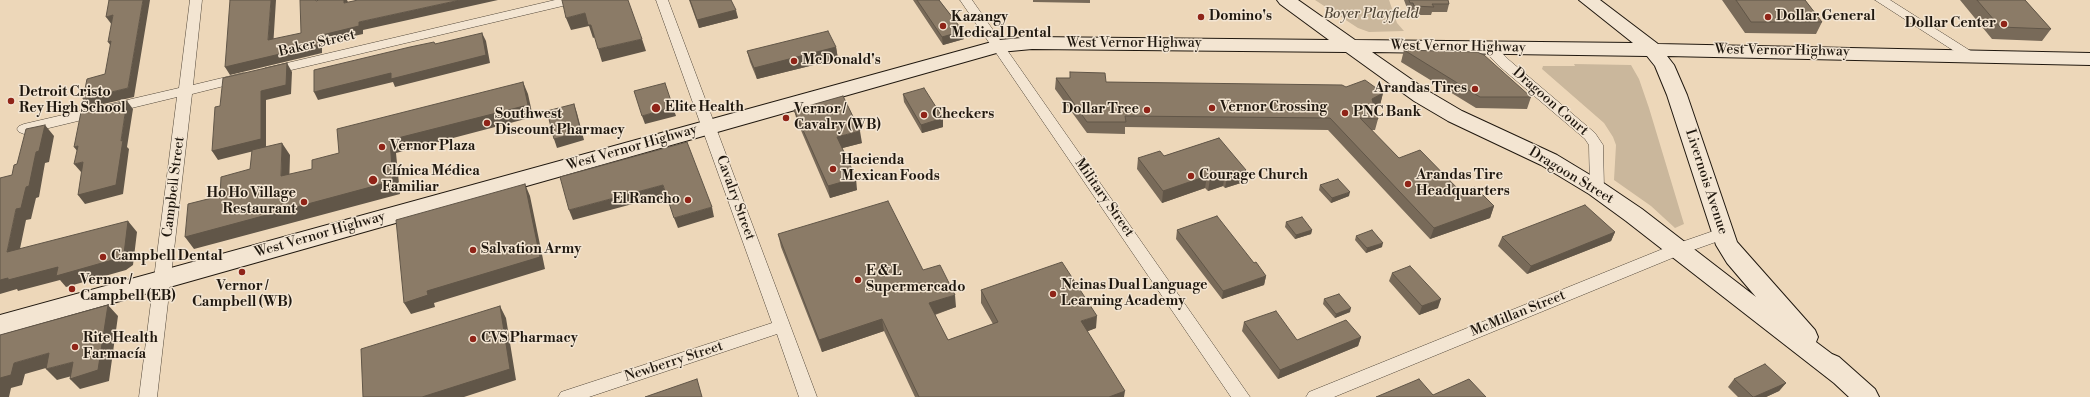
<!DOCTYPE html>
<html>
<head>
<meta charset="utf-8">
<style>
  body { margin:0 }
  canvas { display:block; background:#edd7b9 }
</style>
</head>
<body>
<canvas width="2090" height="397"></canvas>
<script>
const context = document.querySelector('canvas').getContext('2d');
context.lineJoin = 'round';
function fill(path, color) { context.fillStyle = color; context.fill(path, 'evenodd'); }
const shape = rows => new Path2D(rows.map(r => 'M' + r).join(''));
function trace(path, color, width, dash) { context.strokeStyle = color; context.lineWidth = width; context.lineCap = dash ? 'butt' : 'round'; context.setLineDash(dash || []); context.stroke(path); }
function label(font, color, halo, rows, align = 'center') {
  context.font = font + ' "Libre Bodoni",serif'; context.lineWidth = 3; context.setLineDash([]); context.textBaseline = 'middle'; context.strokeStyle = halo; context.fillStyle = color; for (const [text, x, y, turn = 0] of rows) {
    context.save(); context.translate(x, y); context.rotate((+turn || 0) * Math.PI / 180); context.textAlign = isNaN(turn) ? turn : align; if (halo) context.strokeText(text, 0, 0); context.fillText(text, 0, 0); context.restore();
  }
}
const green = shape([
  [1315,0,1389,0,1397,23,1404,31,1369,32,1358,28],
  [1574,64,1631,65,1639,79,1649,108,1684,224,1675,228,1651,206,1614,180,1616,145,1613,137,1604,123,1542,69,1543,66,1575,66]
]);
const street = shape([
  [190,0,202,0,193,85,243,73,248,74,250,77,248,80,192,94,157,397,139,397,177,97,24,134,19,132,17,129,19,126,24,124,179,88,190,0],
  [555,0,577,0,571,4,270,75,265,74,263,71,265,68,270,67,555,0],
  [656,0,668,0,817,397,799,397,777,334,589,397,558,397,561,392,772,323,656,0],
  [960,0,972,0,1250,397,1231,397,960,0],
  [1875,0,1890,0,1977,55,1975,58,1965,58,1875,0],
  [1488,43,1493,44,1509,60,1595,133,1603,145,1604,189,1602,193,1597,194,1592,193,1590,189,1589,145,1585,139,1499,66,1481,47,1488,43],
  [1722,228,1727,230,1730,234,1727,238,1682,254,1334,397,1306,397,1309,392,1670,246,1722,228]
]);
const secondary = shape([
  [1277,0,1298,0,1355,40,1633,43,1579,0,1600,0,1658,44,2090,53,2090,65,1667,56,1674,65,1687,95,1737,242,1815,330,1818,337,1816,342,1832,354,1839,357,1875,389,1879,397,1849,397,1834,383,1626,221,1589,194,1541,165,1448,121,1414,101,1346,52,1032,49,1000,52,0,335,0,315,999,40,1032,37,1329,40,1280,4,1277,0],
  [1372,52,1647,56,1655,66,1667,95,1716,245,1727,263,1756,297,1642,209,1605,184,1557,155,1462,111,1428,91,1372,52]
]);
const wall = shape([
  [689,0,731,0,738,18,699,28],
  [913,0,939,0,963,31,964,39,943,45],
  [1033,0,1090,0,1090,3,1033,2],
  [1404,0,1448,0,1449,4,1447,12,1432,12,1431,15,1412,15,1411,11,1408,11],
  [1722,0,1805,0,1822,22,1816,34,1745,33],
  [1960,0,2025,0,2051,29,2042,41,1992,39],
  [836,47,838,59,757,79,750,62,747,51],
  [1404,50,1531,97,1527,109,1476,108,1401,62],
  [1056,78,1106,82,1346,87,1383,93,1380,105,1375,108,1378,119,1375,130,1371,130,1399,158,1461,192,1494,206,1490,218,1430,239,1328,130,1125,127,1125,134,1087,133,1055,89],
  [903,94,943,118,943,127,922,133,904,102],
  [794,110,862,143,842,148,857,190,830,198,797,121],
  [1219,138,1244,182,1225,188,1223,186,1208,191,1205,188,1162,203,1137,169,1138,158,1164,156],
  [1320,185,1349,196,1331,203,1319,190],
  [1286,222,1312,230,1311,234,1295,239,1285,227],
  [1177,230,1254,263,1266,276,1264,285,1222,299,1176,239],
  [1615,232,1611,241,1527,274,1498,246,1502,237],
  [778,234,923,270,956,307,935,315,948,340,993,324,981,303,981,290,1096,328,1087,331,1124,397,915,397,884,331,822,352,781,247],
  [1356,236,1382,247,1366,253,1355,240],
  [1392,273,1438,308,1419,315,1389,281],
  [1324,299,1350,312,1335,318,1323,304],
  [1244,322,1297,340,1361,337,1358,346,1278,379,1242,331],
  [1734,379,1786,383,1779,391,1766,397,1738,397,1728,387]
]);
const shadedWall = shape([
  [143,0,150,0,134,97,90,107,83,99,128,88],
  [271,0,276,0,273,48,268,40],
  [344,0,347,0,348,2,344,3],
  [460,0,498,0,363,30,363,34,322,43,322,53,230,75,225,67,359,22],
  [736,10,738,18,699,28,697,20],
  [585,13,591,25,595,37,593,38,589,26,571,30,566,18],
  [113,15,112,25,106,17],
  [963,31,964,39,943,45,942,37],
  [482,33,486,41,490,63,395,87,393,82,318,100,314,92],
  [642,39,646,51,602,62,598,49],
  [111,41,114,50,108,42],
  [836,47,838,59,757,79,754,68],
  [287,63,292,72,291,94,266,100,266,148,218,160,212,151,261,91],
  [523,82,528,94,533,117,396,153,400,194,194,249,185,237,390,140],
  [1383,93,1380,105,1369,111,1372,99],
  [127,101,133,109,127,147,129,149,123,194,85,204,78,195,121,141],
  [574,104,577,113,584,140,557,148,554,139],
  [673,107,676,116,645,124,642,116],
  [943,118,943,127,922,133,921,125],
  [45,125,54,136,49,162,45,163,39,197,36,198,31,219,26,220,17,263,7,252,16,209,26,187,36,152],
  [860,131,862,143,839,149,837,137],
  [282,143,290,155,289,189,281,176],
  [78,146,81,156,74,147],
  [83,162,90,170,81,172,74,164],
  [1246,170,1244,182,1225,188,1227,177],
  [1225,174,1223,186,1208,191,1210,179],
  [1207,176,1205,188,1162,203,1163,191],
  [856,178,857,190,830,198,828,186],
  [525,184,530,196,545,269,434,303,435,307,411,314,404,303,427,291],
  [663,185,666,195,573,220,569,210],
  [1350,192,1349,196,1331,203,1332,198],
  [1494,206,1490,218,1430,239,1434,228],
  [712,207,714,217,678,228,674,218],
  [128,221,137,232,133,265,126,270,66,287,60,280,18,291,17,289,0,294,0,280],
  [1312,230,1311,234,1295,239,1296,235],
  [1615,232,1611,241,1527,274,1531,266],
  [1383,243,1382,247,1366,253,1367,248],
  [1266,276,1264,285,1222,299,1223,291],
  [955,295,956,307,930,316,929,303],
  [1441,299,1438,308,1419,315,1422,306],
  [108,305,118,316,109,381,80,389,70,379],
  [500,306,506,318,516,380,464,397,422,397],
  [1351,308,1350,312,1335,318,1336,314],
  [1097,316,1096,328,1081,334,1081,321],
  [882,319,884,331,822,352,819,340],
  [1361,337,1358,346,1278,379,1280,370],
  [49,353,60,364,25,374,22,385,11,388,9,397,0,397,0,378,14,363],
  [73,362,83,373,57,380,46,369],
  [1786,383,1779,391,1766,397,1754,397],
  [1125,391,1124,397,1109,397]
]);
const building = shape([
  [109,0,143,0,128,88,83,99,87,79,105,74,111,41,108,42,113,15,106,17,109,0],
  [230,0,271,0,268,40,301,33,300,0,316,0,316,1,319,0,344,0,344,3,358,0,460,0,359,22,359,26,318,36,318,45,225,67,230,0],
  [562,0,628,0,642,39,598,49,591,25,588,25,585,13,566,18,562,0],
  [690,0,731,0,736,10,697,20,690,0],
  [917,0,939,0,963,31,942,37,917,0],
  [1409,0,1448,0,1449,4,1432,4,1434,7,1414,6,1413,3,1410,3,1409,0],
  [1736,0,1805,0,1822,22,1751,22,1736,0],
  [1977,0,2025,0,2051,29,2000,27,1977,0],
  [828,31,836,47,754,68,747,51,828,31],
  [482,33,486,55,391,79,391,73,314,92,314,70,410,47,434,42,435,44,482,33],
  [1404,50,1477,52,1484,55,1531,97,1480,97,1404,50],
  [287,63,286,85,261,91,261,139,212,151,215,107,220,106,223,78,287,63],
  [1070,72,1105,73,1106,82,1342,85,1346,87,1365,80,1383,93,1372,99,1378,119,1360,118,1399,158,1420,150,1461,192,1475,187,1494,206,1434,228,1330,118,1125,116,1126,122,1087,122,1056,78,1070,78,1070,72],
  [523,82,528,105,390,140,393,181,185,237,188,204,220,196,221,177,250,169,252,150,282,143,281,176,312,169,312,160,339,153,337,129,523,82],
  [665,83,673,107,642,116,634,91,665,83],
  [924,88,943,118,921,125,903,94,924,88],
  [843,96,860,131,837,137,856,178,828,186,794,110,843,96],
  [127,101,121,141,123,140,116,185,78,195,83,162,74,164,78,146,74,147,81,112,127,101],
  [574,104,581,132,554,139,547,111,574,104],
  [45,125,39,151,36,152,29,186,26,187,21,208,16,209,7,252,128,221,124,254,116,259,56,276,58,267,8,280,8,278,0,280,0,178,12,175,14,165,17,164,26,129,45,125],
  [1219,138,1246,170,1227,177,1225,174,1210,179,1207,176,1163,191,1138,158,1160,151,1164,156,1219,138],
  [687,142,712,207,674,218,663,185,569,210,560,177,687,142],
  [1338,179,1350,192,1332,198,1320,185,1338,179],
  [525,184,540,257,427,291,428,295,404,303,396,220,525,184],
  [888,201,923,270,940,265,955,295,929,303,948,340,998,322,981,290,1062,262,1097,316,1081,321,1125,391,1109,397,919,397,882,319,819,340,778,234,888,201],
  [1585,205,1615,232,1531,266,1502,237,1585,205],
  [1217,216,1254,263,1256,262,1266,276,1223,291,1177,230,1217,216],
  [1302,217,1312,230,1296,235,1286,222,1302,217],
  [1372,230,1383,243,1367,248,1356,236,1372,230],
  [1410,266,1441,299,1422,306,1392,273,1410,266],
  [1339,294,1351,308,1336,314,1324,299,1339,294],
  [108,305,98,370,70,379,73,362,46,369,49,353,14,363,11,375,0,378,0,335,108,305],
  [500,306,510,369,422,397,363,397,361,349,500,306],
  [1276,311,1297,340,1346,320,1361,337,1280,370,1244,322,1276,311],
  [1765,364,1786,383,1754,397,1753,397,1734,379,1765,364],
  [697,379,702,397,645,397,697,379],
  [1419,379,1433,395,1469,379,1486,397,1376,397,1419,379]
]);
const markers = [
  [1201,17,4,"#8f2418"],
  [1768,17,4,"#8f2418"],
  [2004,24,4,"#8f2418"],
  [943,26,4,"#8f2418"],
  [794,61,4,"#8f2418"],
  [1475,89,4,"#8f2418"],
  [11,101,4,"#8f2418"],
  [656,108,5,"#8f2418"],
  [1212,108,4,"#8f2418"],
  [1147,110,4,"#8f2418"],
  [1345,113,4,"#8f2418"],
  [924,115,4,"#8f2418"],
  [786,118,4,"#8f2418"],
  [487,123,4,"#8f2418"],
  [382,147,4,"#8f2418"],
  [833,169,4,"#8f2418"],
  [1191,176,4,"#8f2418"],
  [373,180,5,"#8f2418"],
  [1408,184,4,"#8f2418"],
  [688,200,4,"#8f2418"],
  [304,202,4,"#8f2418"],
  [473,250,4,"#8f2418"],
  [103,257,4,"#8f2418"],
  [242,272,4,"#8f2418"],
  [858,280,4,"#8f2418"],
  [72,289,4,"#8f2418"],
  [1053,294,4,"#8f2418"],
  [473,339,4,"#8f2418"],
  [75,347,4,"#8f2418"]
];
const parkNames = [
  ["Boyer Playfield",1371,15]
];
const poiNames = [
  ["Domino's",1209,17],
  ["Dollar General",1776,17],
  ["Kazangy",951,18],
  ["Medical Dental",951,34],
  ["Dollar Center",1996,24,"right"],
  ["McDonald's",802,61],
  ["Arandas Tires",1467,89,"right"],
  ["Detroit Cristo",19,93],
  ["Rey High School",19,109],
  ["Elite Health",665,108],
  ["Vernor Crossing",1220,108],
  ["Vernor /",794,110],
  ["Cavalry (WB)",794,126],
  ["Dollar Tree",1139,110,"right"],
  ["PNC Bank",1353,113],
  ["Southwest",495,115],
  ["Discount Pharmacy",495,131],
  ["Checkers",932,115],
  ["Vernor Plaza",390,147],
  ["Hacienda",841,161],
  ["Mexican Foods",841,177],
  ["Clínica Médica",382,172],
  ["Familiar",382,188],
  ["Courage Church",1199,176],
  ["Arandas Tire",1416,176],
  ["Headquarters",1416,192],
  ["Ho Ho Village",296,194,"right"],
  ["Restaurant",296,210,"right"],
  ["El Rancho",680,200,"right"],
  ["Salvation Army",481,250],
  ["Campbell Dental",111,257],
  ["E & L",866,272],
  ["Supermercado",866,288],
  ["Vernor /",80,281],
  ["Campbell (EB)",80,297],
  ["Neinas Dual Language",1061,286],
  ["Learning Academy",1061,302],
  ["Vernor /",242,287,"center"],
  ["Campbell (WB)",242,303,"center"],
  ["Rite Health",83,339],
  ["Farmacía",83,355],
  ["CVS Pharmacy",481,339]
];
const streetNames = [
  ["Baker Street",317,44,-13],
  ["West Vernor Highway",1134,44],
  ["West Vernor Highway",1458,47,1],
  ["West Vernor Highway",1782,51,1],
  ["Dragoon Court",1550,102,41],
  ["West Vernor Highway",632,148,-16],
  ["Dragoon Street",1571,176,31],
  ["Livernois Avenue",1706,182,72],
  ["Campbell Street",174,187,-83],
  ["Cavalry Street",735,198,70],
  ["Military Street",1104,198,55],
  ["West Vernor Highway",320,235,-16],
  ["McMillan Street",1518,314,-22],
  ["Newberry Street",674,362,-18]
];
fill(green, '#cab79c');
trace(street, '#53483a', 1);
trace(secondary, '#20180f', 2);
fill(street, '#f3e5d2');
fill(secondary, '#f3e5d2');
fill(wall, '#786a59');
fill(shadedWall, '#615648');
fill(building, '#8b7b67');
trace(building, '#615648', 1);
for (const [x, y, r, color] of markers) { const dot = new Path2D(); dot.arc(x, y, r, 0, 2 * Math.PI); context.fillStyle = color; context.fill(dot); trace(dot, '#f3e5d2', 1.5); }
label('italic 14px', '#534839', '#f3e5d2', parkNames);
label('bold 14px', '#20180f', '#f3e5d2', poiNames, 'left');
label('14px', '#20180f', '#f3e5d2', streetNames);
</script>
</body>
</html>
